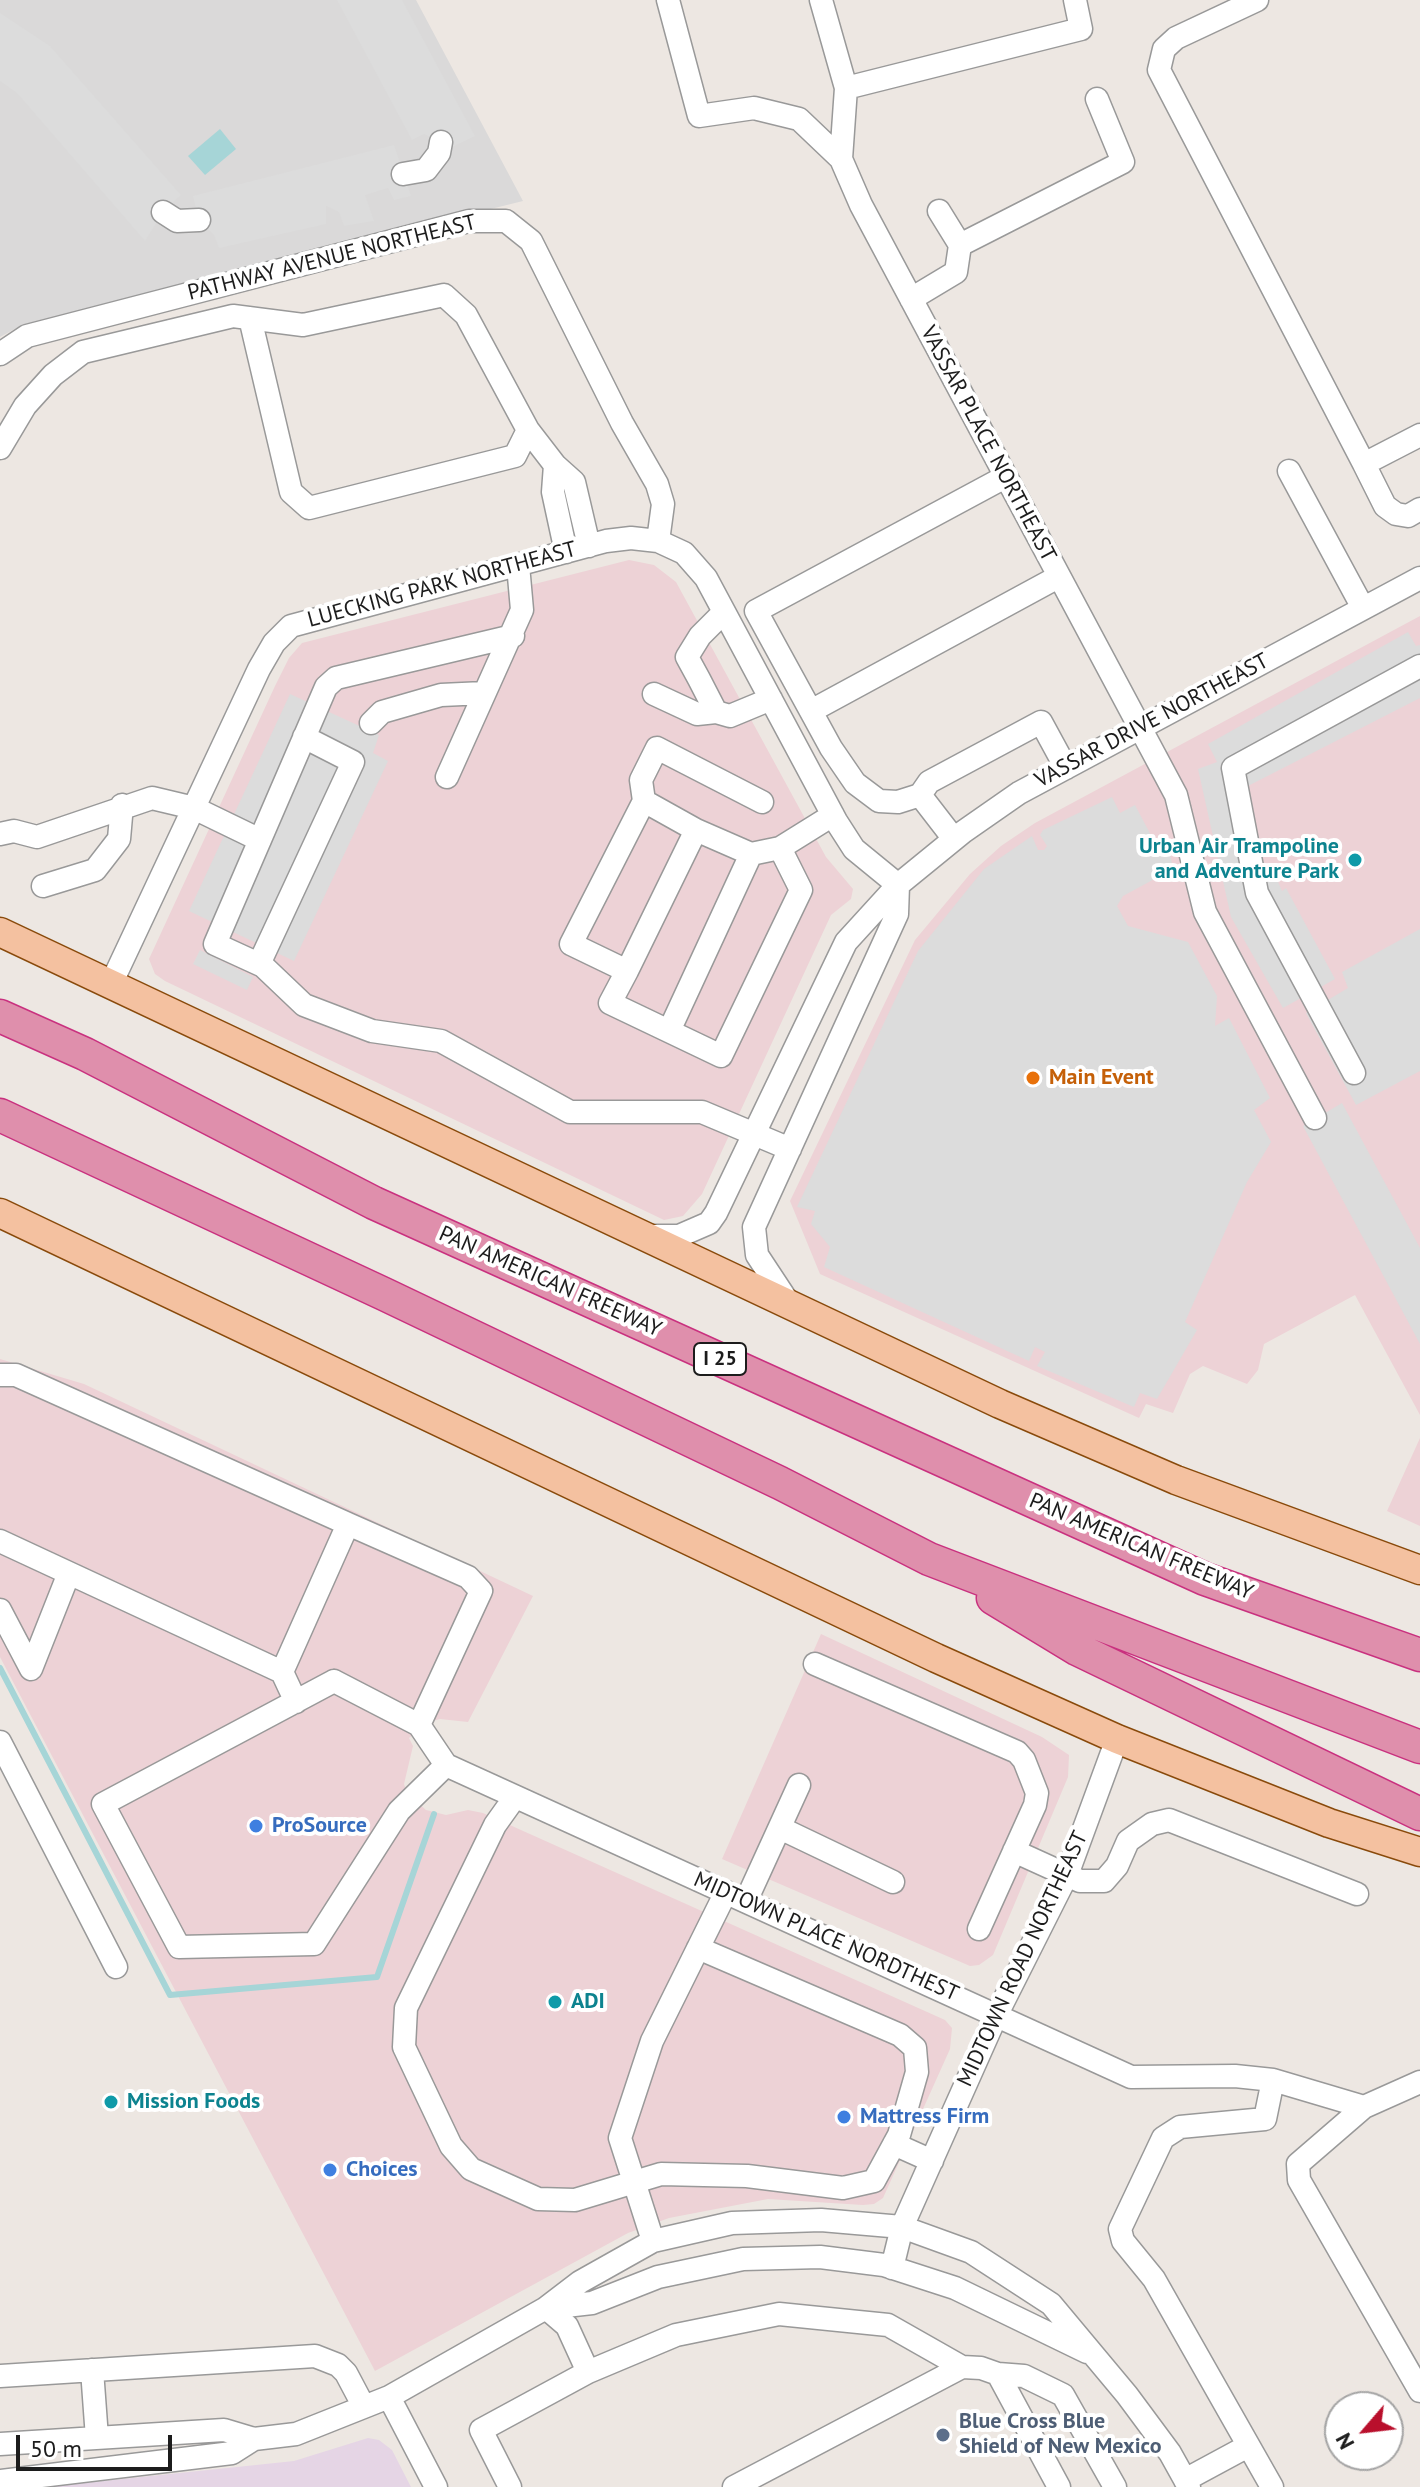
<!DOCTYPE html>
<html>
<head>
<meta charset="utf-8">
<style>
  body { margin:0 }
  #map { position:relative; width:1420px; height:2487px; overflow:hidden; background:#ede7e2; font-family:"PT Sans",sans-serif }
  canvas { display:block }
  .north { position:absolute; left:1324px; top:2391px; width:80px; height:80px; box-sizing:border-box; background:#fff; border:2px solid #a4a4a4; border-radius:50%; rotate:242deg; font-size:22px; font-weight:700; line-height:32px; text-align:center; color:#1c1c1c }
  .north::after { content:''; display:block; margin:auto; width:28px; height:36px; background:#b90f2c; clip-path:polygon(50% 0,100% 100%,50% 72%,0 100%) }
  .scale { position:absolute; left:16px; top:2435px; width:156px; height:36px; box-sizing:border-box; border:4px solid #1c1c1c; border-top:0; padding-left:10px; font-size:24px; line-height:28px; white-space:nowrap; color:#1c1c1c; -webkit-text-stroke:6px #fff; paint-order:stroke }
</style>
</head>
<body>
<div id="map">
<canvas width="1420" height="2487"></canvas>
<div class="north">N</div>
<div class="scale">50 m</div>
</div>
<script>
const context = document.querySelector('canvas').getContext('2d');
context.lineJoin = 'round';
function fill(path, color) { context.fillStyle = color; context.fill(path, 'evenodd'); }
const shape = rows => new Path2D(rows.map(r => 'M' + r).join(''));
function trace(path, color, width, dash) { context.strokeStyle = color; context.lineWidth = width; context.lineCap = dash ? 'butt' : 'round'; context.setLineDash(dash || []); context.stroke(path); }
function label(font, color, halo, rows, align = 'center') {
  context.font = font + ' "PT Sans",sans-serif'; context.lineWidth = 8; context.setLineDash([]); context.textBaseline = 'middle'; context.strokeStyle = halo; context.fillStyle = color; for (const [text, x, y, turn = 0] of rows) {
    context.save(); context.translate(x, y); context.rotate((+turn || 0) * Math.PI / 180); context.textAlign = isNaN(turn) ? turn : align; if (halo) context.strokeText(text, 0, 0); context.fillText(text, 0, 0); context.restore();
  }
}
const residential = shape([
  [0,0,416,0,523,201,22,325,0,337]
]);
const commercial = shape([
  [629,560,654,565,676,582,826,857,853,889,851,899,831,915,702,1194,683,1216,664,1220,165,981,155,974,149,959,275,686,289,658,302,643],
  [1420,616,1420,1415,1355,1295,1264,1344,1258,1370,1247,1384,1203,1366,1190,1374,1173,1413,1146,1404,1139,1418,820,1274,790,1201,915,940,970,874,1001,846,1035,823],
  [0,1359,84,1384,533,1596,468,1722,440,1719,429,1722,409,1738,413,1746,404,1784,407,1793,426,1810,446,1815,468,1810,483,1813,945,2020,952,2028,950,2049,883,2198,874,2204,863,2205,768,2199,669,2218,628,2233,375,2371,0,1657],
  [1420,1438,1420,1526,1387,1511],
  [821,1634,1042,1737,1069,1755,1068,1777,993,1955,979,1965,970,1966,722,1859]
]);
const industrial = shape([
  [368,2438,379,2440,392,2450,411,2487,46,2487,294,2461]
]);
const parking = shape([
  [337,0,402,0,475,136,452,147,424,134,412,140],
  [0,13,50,46,181,195,163,212,145,241,17,93,0,81],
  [394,145,411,196,394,200,388,188,365,195,374,221,344,226,339,212,326,206,326,224,219,248,214,235,199,220,193,196],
  [1408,632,1416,646,1420,645,1420,698,1246,787,1265,873,1273,870,1282,891,1286,888,1335,979,1283,1008,1231,917,1198,769,1217,762,1208,744],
  [290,694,379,735,373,753,388,761,294,961,189,911],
  [1112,797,1120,813,1135,805,1154,841,1141,850,1159,854,1169,848,1173,869,1123,896,1117,906,1128,926,1188,942,1217,996,1215,1026,1229,1018,1270,1098,1254,1110,1271,1142,1247,1182,1185,1322,1197,1330,1157,1399,1140,1393,1134,1407,1037,1366,1045,1352,1035,1347,1029,1361,824,1267,830,1247,811,1224,815,1211,797,1207,918,951,984,869,1032,836,1038,850,1044,850,1047,846,1040,835,1043,830],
  [1420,929,1420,1071,1356,1105,1306,1013,1348,988,1342,972],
  [200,950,253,977,247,990,193,964],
  [1342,1103,1420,1248,1420,1344,1303,1126]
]);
const water = shape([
  [220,129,236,149,205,175,188,156]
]);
const stream = shape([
  [0,1668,170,1995,377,1977,434,1814]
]);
const minor = shape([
  [668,0,699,116,754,108,799,119,841,159,861,205,1176,795,1205,912,1315,1118],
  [821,0,846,88],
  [1257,0,1176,38,1164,49,1159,70,1364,464],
  [841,159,846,88,1081,29,1075,0],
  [403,174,426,170,439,153,441,142],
  [163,212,177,221,199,220],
  [960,245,1123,162,1097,99],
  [911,299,956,272,960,245,939,211],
  [0,354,27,336,469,221,506,221,531,241,622,423,657,484,663,504,658,541],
  [528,430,555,465,574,482,589,546],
  [1420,435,1364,464,1385,506,1396,514,1408,516,1420,509],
  [0,448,25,406,53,375,83,352,233,316,303,325,444,295,466,315,528,430,515,456,309,508,291,492,250,318],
  [555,465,553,492,566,552],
  [1289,471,1363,608],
  [724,612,700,636,687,657,699,679,716,712,730,716,771,699],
  [513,636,336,678,326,687,215,944,263,966,304,1005,372,1031,441,1041,570,1112,702,1112,790,1149],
  [654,694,697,714,716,712],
  [811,711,1058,577],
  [371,723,382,712,441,695,484,693],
  [447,777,522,610,518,565],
  [920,795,898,802,879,801,855,783,831,748,756,611,1005,477],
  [762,802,657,748,641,780,644,801,571,944,627,971,610,1003,721,1056,801,890,780,848,833,815],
  [696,830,751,854],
  [0,834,14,831,37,837,152,798,194,808,260,840],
  [954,839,920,795,929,782,1041,722,1066,768],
  [43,886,95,870,119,839,122,805],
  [259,964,353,762,304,737],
  [627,971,696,830,644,801],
  [111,984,259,669,274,643,291,626,606,541,631,538,658,541,684,553,706,578,836,821,854,849,898,885],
  [669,1031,751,854,780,848],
  [1354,1073,1257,893,1233,768,1420,666],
  [647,1236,679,1236,709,1223,716,1213,846,942,898,885,963,832,1019,793,1420,578],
  [790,1305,757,1255,754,1227,897,914,898,885],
  [0,1375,16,1375,348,1524],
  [0,1541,282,1672],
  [0,1610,31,1669,69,1573],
  [815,1664,1017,1752,1024,1760,1037,1793,1035,1805,979,1929],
  [334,1681,419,1725,446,1765,399,1811,314,1944,179,1947,103,1804,334,1681],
  [296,1702,282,1672,348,1524,468,1577,481,1591,419,1725],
  [0,1742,116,1967],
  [446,1765,1131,2077,1235,2076,1273,2080,1364,2107,1420,2082],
  [515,1797,495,1825,406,2008,404,2047,451,2146,471,2169,538,2199,575,2200,661,2174,747,2176,843,2188,874,2181,899,2135,917,2072,915,2048,900,2035,698,1948],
  [780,1828,893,1882],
  [1014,1851,1080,1881,1104,1881,1117,1866,1128,1841,1152,1824,1169,1820,1357,1894],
  [746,1901,799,1785],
  [1364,2107,1298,2164,1299,2180,1420,2391],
  [894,2144,932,2161],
  [653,2241,620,2138,652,2041,726,1892],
  [892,2268,902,2227,997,2014,1067,1875,1117,1739],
  [546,2308,567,2326,588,2372],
  [548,2308,592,2303,658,2277,743,2259,820,2257,884,2265,955,2288,1087,2352],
  [92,2370,97,2438],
  [998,2374,1024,2376,1063,2395,1115,2487],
  [0,2376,315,2356,338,2365,346,2373,364,2407],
  [389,2397,436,2487],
  [0,2444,224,2430,254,2439,296,2434,389,2397,546,2308,580,2282,653,2241,732,2223,821,2220,902,2227,971,2252,1051,2304,1127,2395,1170,2453,1189,2487],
  [1185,2480,1248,2446],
  [0,2481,232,2453,254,2439],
  [510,2487,481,2430,588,2372,676,2335,779,2314,888,2325,962,2367],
  [734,2487,962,2367,981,2368,998,2374,1059,2487],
  [1272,2487,1154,2279,1123,2241,1120,2229,1163,2138,1180,2127,1265,2119,1273,2080]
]);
const major = shape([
  [0,932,1000,1404,1176,1480,1420,1570],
  [0,1213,936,1658,1117,1739,1329,1823,1420,1852]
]);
const highway = shape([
  [0,1016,85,1054,374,1203,1205,1579,1420,1655],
  [0,1115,384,1294,780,1483,929,1559,1420,1747],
  [993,1598,1077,1649,1420,1814]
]);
const markers = [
  [1355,860,8,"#0f9aa8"],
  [1033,1078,8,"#e8710a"],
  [256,1826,8,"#3f7fe0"],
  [555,2002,8,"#0f9aa8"],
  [111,2102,8,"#0f9aa8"],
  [844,2117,8,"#3f7fe0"],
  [330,2170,8,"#3f7fe0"],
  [943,2435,8,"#5c6f8a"]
];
const shields = [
  [720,1359,52]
];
const shieldNames = [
  ["I 25",720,1359]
];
const streetNames = [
  ["PATHWAY AVENUE NORTHEAST",332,258,-14],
  ["VASSAR PLACE NORTHEAST",988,444,62],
  ["LUECKING PARK NORTHEAST",442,585,-15],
  ["VASSAR DRIVE NORTHEAST",1152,721,-28],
  ["PAN AMERICAN FREEWAY",550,1282,24],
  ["PAN AMERICAN FREEWAY",1141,1547,23],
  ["MIDTOWN PLACE NORDTHEST",826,1937,24],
  ["MIDTOWN ROAD NORTHEAST",1023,1959,-65]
];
const cultureNames = [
  ["Urban Air Trampoline",1339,847,"right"],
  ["and Adventure Park",1339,872,"right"],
  ["ADI",571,2002],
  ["Mission Foods",127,2102]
];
const foodNames = [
  ["Main Event",1049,1078]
];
const shopNames = [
  ["ProSource",272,1826],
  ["Mattress Firm",860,2117],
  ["Choices",346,2170]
];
const serviceNames = [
  ["Blue Cross Blue",959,2422],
  ["Shield of New Mexico",959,2447]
];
fill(residential, '#dad9d9');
fill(commercial, '#edd2d6');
fill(industrial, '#e5d5e5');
fill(parking, '#dcdcdc');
fill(water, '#a6d5d7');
trace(stream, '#a6d5d7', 6);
trace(minor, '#999', 25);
trace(major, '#894a0b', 31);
trace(highway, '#c9317f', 35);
trace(minor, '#fff', 22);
trace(major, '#f4c1a0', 28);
trace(highway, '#df8fac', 32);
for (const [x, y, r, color] of markers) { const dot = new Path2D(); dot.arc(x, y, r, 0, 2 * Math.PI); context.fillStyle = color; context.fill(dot); trace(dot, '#fff', 3); }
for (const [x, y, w] of shields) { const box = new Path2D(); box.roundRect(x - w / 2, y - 16, w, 32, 6); context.fillStyle = '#fff'; context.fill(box); trace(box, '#1c1c1c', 2); }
label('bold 20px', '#1c1c1c', null, shieldNames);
label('22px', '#1c1c1c', '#fff', streetNames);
label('bold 22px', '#0d838f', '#fff', cultureNames, 'left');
label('bold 22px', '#c56008', '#fff', foodNames, 'left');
label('bold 22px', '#366cbe', '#fff', shopNames, 'left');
label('bold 22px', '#4e5e75', '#fff', serviceNames, 'left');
</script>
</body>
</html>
